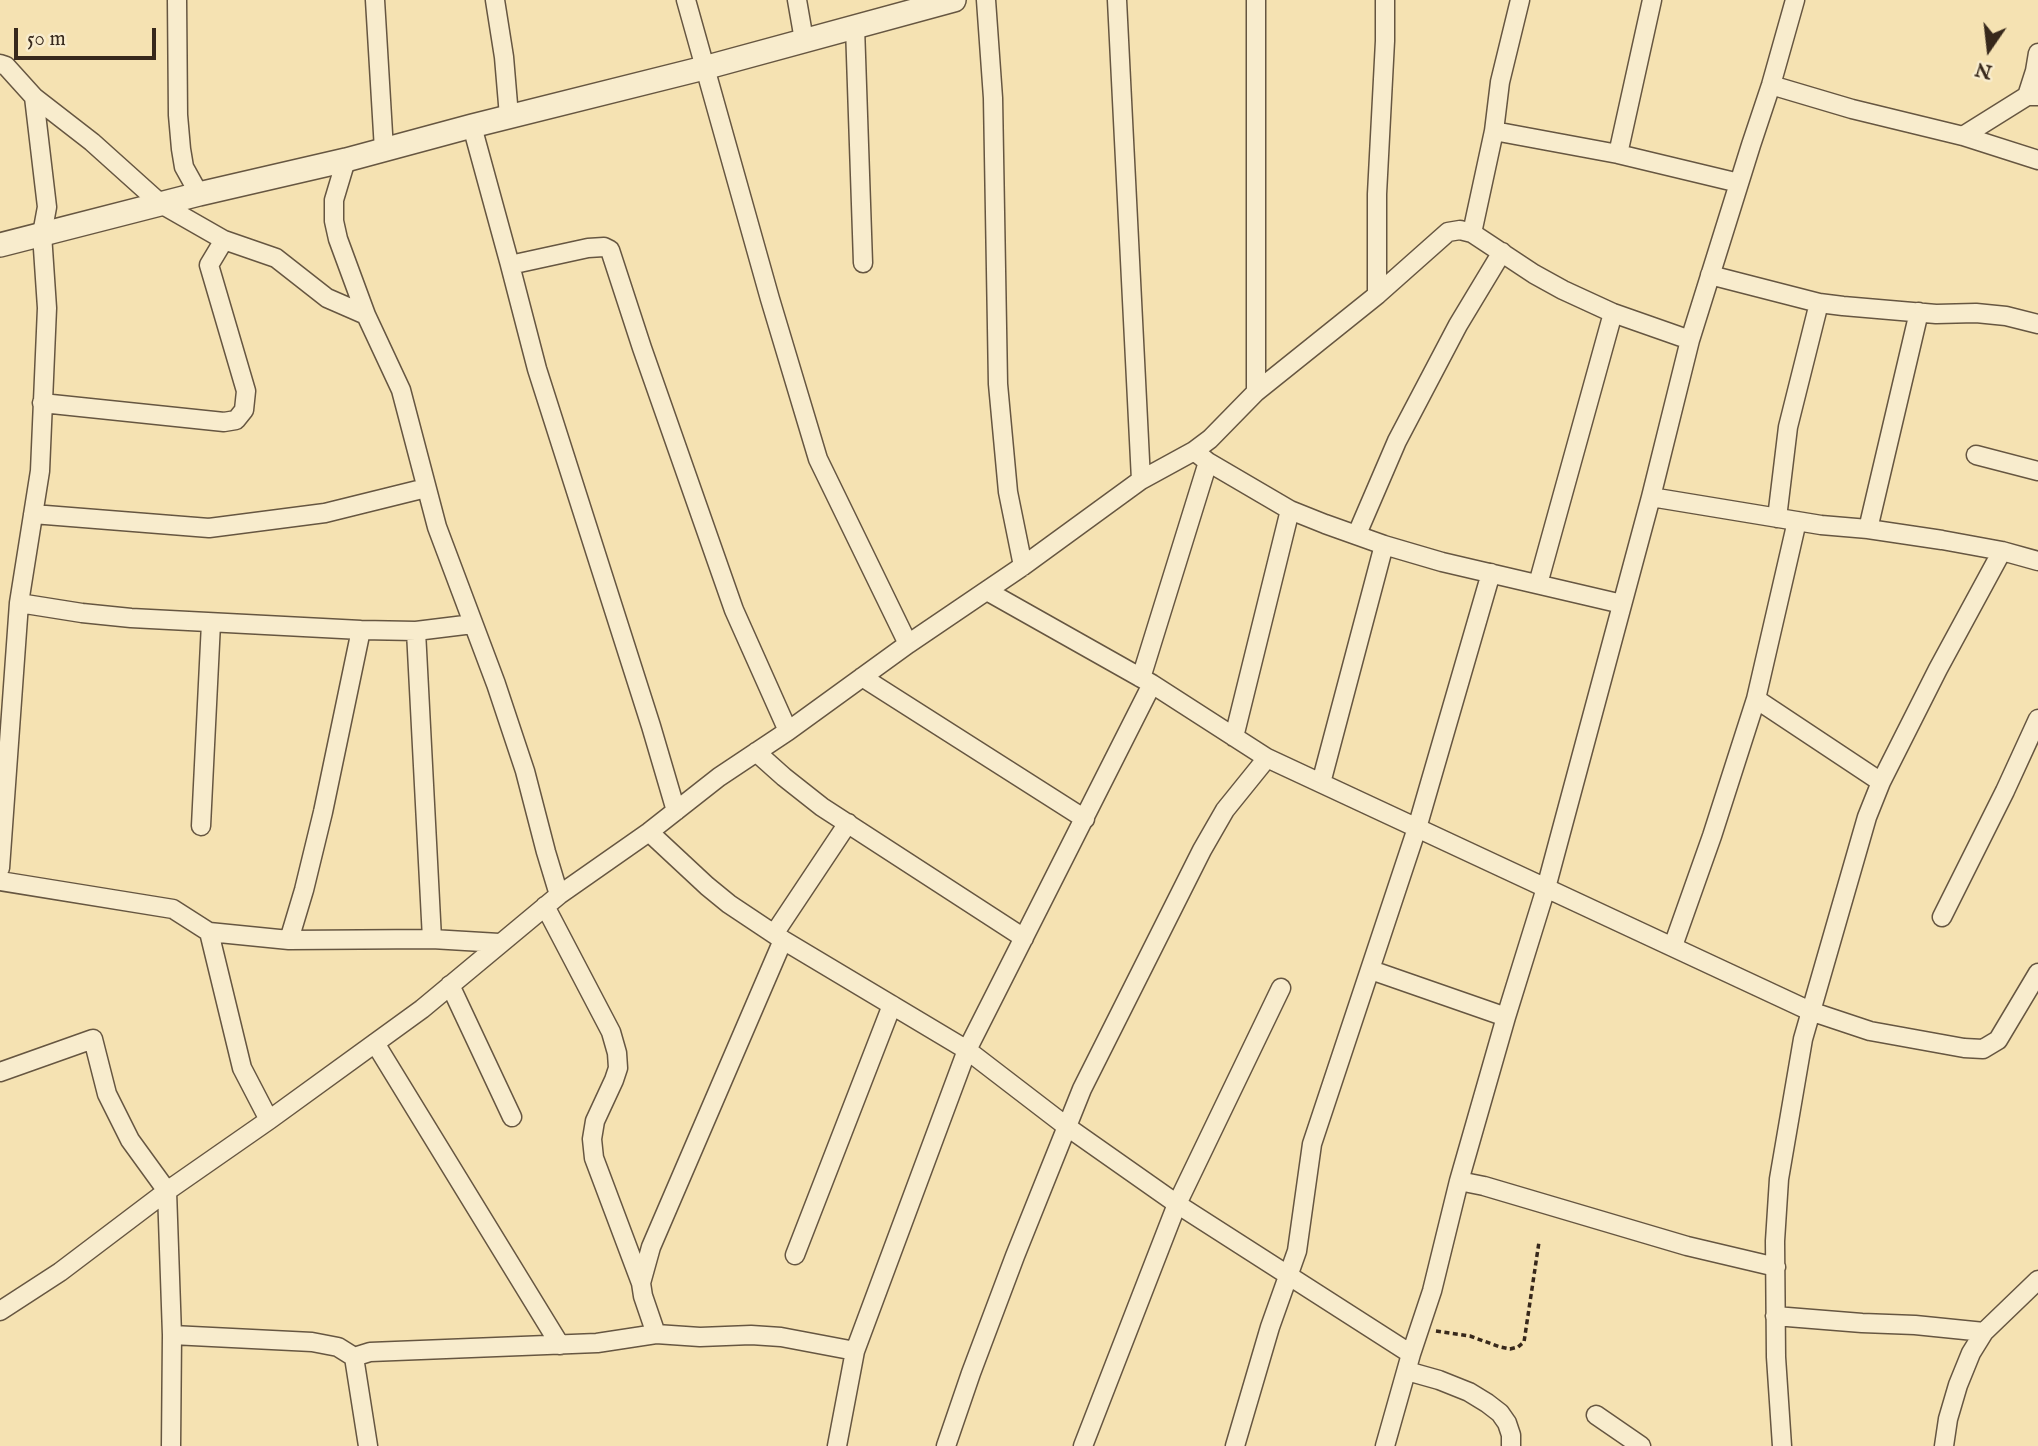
<!DOCTYPE html>
<html>
<head>
<meta charset="utf-8">
<style>
  body { margin:0 }
  #map { position:relative; width:2038px; height:1446px; overflow:hidden; background:#f5e2b2; font-family:"IM FELL English",serif }
  canvas { display:block }
  .north { position:absolute; left:1954px; top:14px; width:70px; height:70px; -webkit-text-stroke:5px #f8eccd; paint-order:stroke; rotate:194deg; font-size:19px; font-weight:700; line-height:28px; text-align:center; color:#37281b }
  .north::after { content:''; display:block; margin:auto; width:24px; height:32px; background:#37281b; clip-path:polygon(50% 0,100% 100%,50% 72%,0 100%) }
  .scale { position:absolute; left:14px; top:28px; width:142px; height:32px; box-sizing:border-box; border:4px solid #37281b; border-top:0; padding-left:9px; font-size:21px; line-height:24px; white-space:nowrap; color:#37281b; -webkit-text-stroke:5px #f8eccd; paint-order:stroke }
</style>
</head>
<body>
<div id="map">
<canvas width="2038" height="1446"></canvas>
<div class="north">N</div>
<div class="scale">50 m</div>
</div>
<script>
const context = document.querySelector('canvas').getContext('2d');
context.lineJoin = 'round';
const shape = rows => new Path2D(rows.map(r => 'M' + r).join(''));
function trace(path, color, width, dash) { context.strokeStyle = color; context.lineWidth = width; context.lineCap = dash ? 'butt' : 'round'; context.setLineDash(dash || []); context.stroke(path); }
const path = shape([
  [1436,1331,1470,1336,1500,1347,1510,1349,1518,1347,1524,1342,1539,1242]
]);
const minor = shape([
  [177,0,178,115,181,149,184,167,199,194],
  [375,0,384,150],
  [495,0,504,57,509,116],
  [686,0,770,299,818,459,908,644],
  [797,0,804,40],
  [986,0,993,98,998,384,1008,492,1023,566],
  [1117,0,1141,480],
  [855,27,863,263],
  [0,64,6,66,34,97,92,142,161,204,224,240,276,258,327,298,366,315,401,390,437,527,496,684,525,771,546,852,559,895],
  [1771,85,1852,109,1963,136,2038,160],
  [2027,96,2035,71,2038,53],
  [472,126,510,265,588,248,604,247,610,250,642,348,734,610,788,731],
  [1494,131,1618,154,1739,183],
  [1963,136,2027,96,2038,96],
  [1618,154,1652,0],
  [346,160,334,200,334,221,338,239,366,315],
  [1472,233,1494,131,1500,82,1520,0],
  [510,265,537,369,651,726,676,811],
  [1710,275,1819,303,1843,306,1936,314,1976,313,2006,316,2038,324],
  [1377,295,1377,194,1385,41,1385,0],
  [1256,392,1256,0],
  [42,403,224,422,236,420,244,410,246,391,209,265,224,240],
  [1194,451,1208,462,1290,510,1325,524,1384,545,1442,562,1622,604],
  [1976,455,2038,471],
  [1651,497,1821,525,1868,529,1942,540,2002,551,2038,561],
  [33,514,209,528,325,513,426,488],
  [1777,518,1788,427,1819,303],
  [1868,529,1919,312],
  [1357,534,1397,441,1458,325,1502,252],
  [1538,584,1613,313],
  [987,591,1152,684,1267,758,1810,1011,1870,1031,1964,1048,1983,1049,1998,1040,2038,973],
  [19,603,82,613,131,618,361,630,416,631,473,624],
  [416,631,432,939],
  [862,677,1085,819],
  [1141,678,1208,462],
  [1756,699,1881,782],
  [1234,737,1290,510],
  [756,752,784,777,822,807,1024,938],
  [1321,783,1384,545],
  [201,826,211,623],
  [649,832,707,886,729,904,783,940,967,1050,1066,1126,1177,1204,1411,1354],
  [0,868,19,603,40,471,47,308,42,234,47,207,34,97],
  [0,881,173,909,209,932,242,1068,269,1120],
  [545,906,611,1032,617,1053,618,1068,614,1080,595,1121,592,1139,594,1158,641,1283],
  [1942,917,2005,791,2038,719],
  [209,932,289,940,432,939,499,943],
  [774,934,848,823],
  [289,940,304,890,323,812,361,630],
  [1673,946,1712,836,1756,699,1797,521],
  [1371,970,1506,1017],
  [450,985,512,1117],
  [375,1043,560,1345],
  [0,1072,93,1039,107,1094,130,1140,167,1191,172,1335,171,1446],
  [1459,1181,1484,1186,1687,1246,1776,1267],
  [795,1255,892,1005],
  [0,1311,60,1272,167,1191,269,1120,422,1009,559,895,649,832,719,777,788,731,908,644,1023,566,1141,480,1194,451,1210,439,1256,392,1377,295,1448,232,1460,230,1472,233,1534,274,1563,290,1613,313,1690,340],
  [1775,1316,1862,1323,1915,1325,1984,1332],
  [656,1334,643,1296,641,1283,651,1247,783,940],
  [172,1335,312,1342,338,1347,354,1357,370,1352,597,1343,656,1334,700,1337,751,1335,781,1337,855,1351],
  [354,1357,368,1446],
  [1407,1371,1439,1380,1469,1392,1487,1403,1500,1413,1507,1423,1511,1435,1511,1446],
  [1596,1415,1641,1446],
  [837,1446,855,1351,967,1050,1152,684],
  [946,1446,971,1373,1015,1256,1082,1089,1202,850,1225,810,1267,758],
  [1083,1446,1177,1204,1281,988],
  [1235,1446,1270,1327,1297,1251,1312,1144,1417,828,1491,573],
  [1385,1446,1411,1354,1432,1291,1459,1181,1506,1017,1546,888,1651,497,1690,340,1751,145,1771,85,1795,0],
  [1782,1446,1776,1357,1775,1241,1779,1179,1803,1039,1867,817,1881,782,1938,669,2002,551],
  [1944,1446,1948,1419,1958,1385,1971,1353,1984,1332,2038,1280]
]);
const tertiary = shape([
  [0,245,199,194,346,160,472,126,704,68,954,0]
]);
trace(minor, '#665641', 21);
trace(tertiary, '#665641', 26);
trace(path, '#37281b', 3.5, [5, 3.5]);
trace(minor, '#f8eccd', 18);
trace(tertiary, '#f8eccd', 23);
</script>
</body>
</html>
